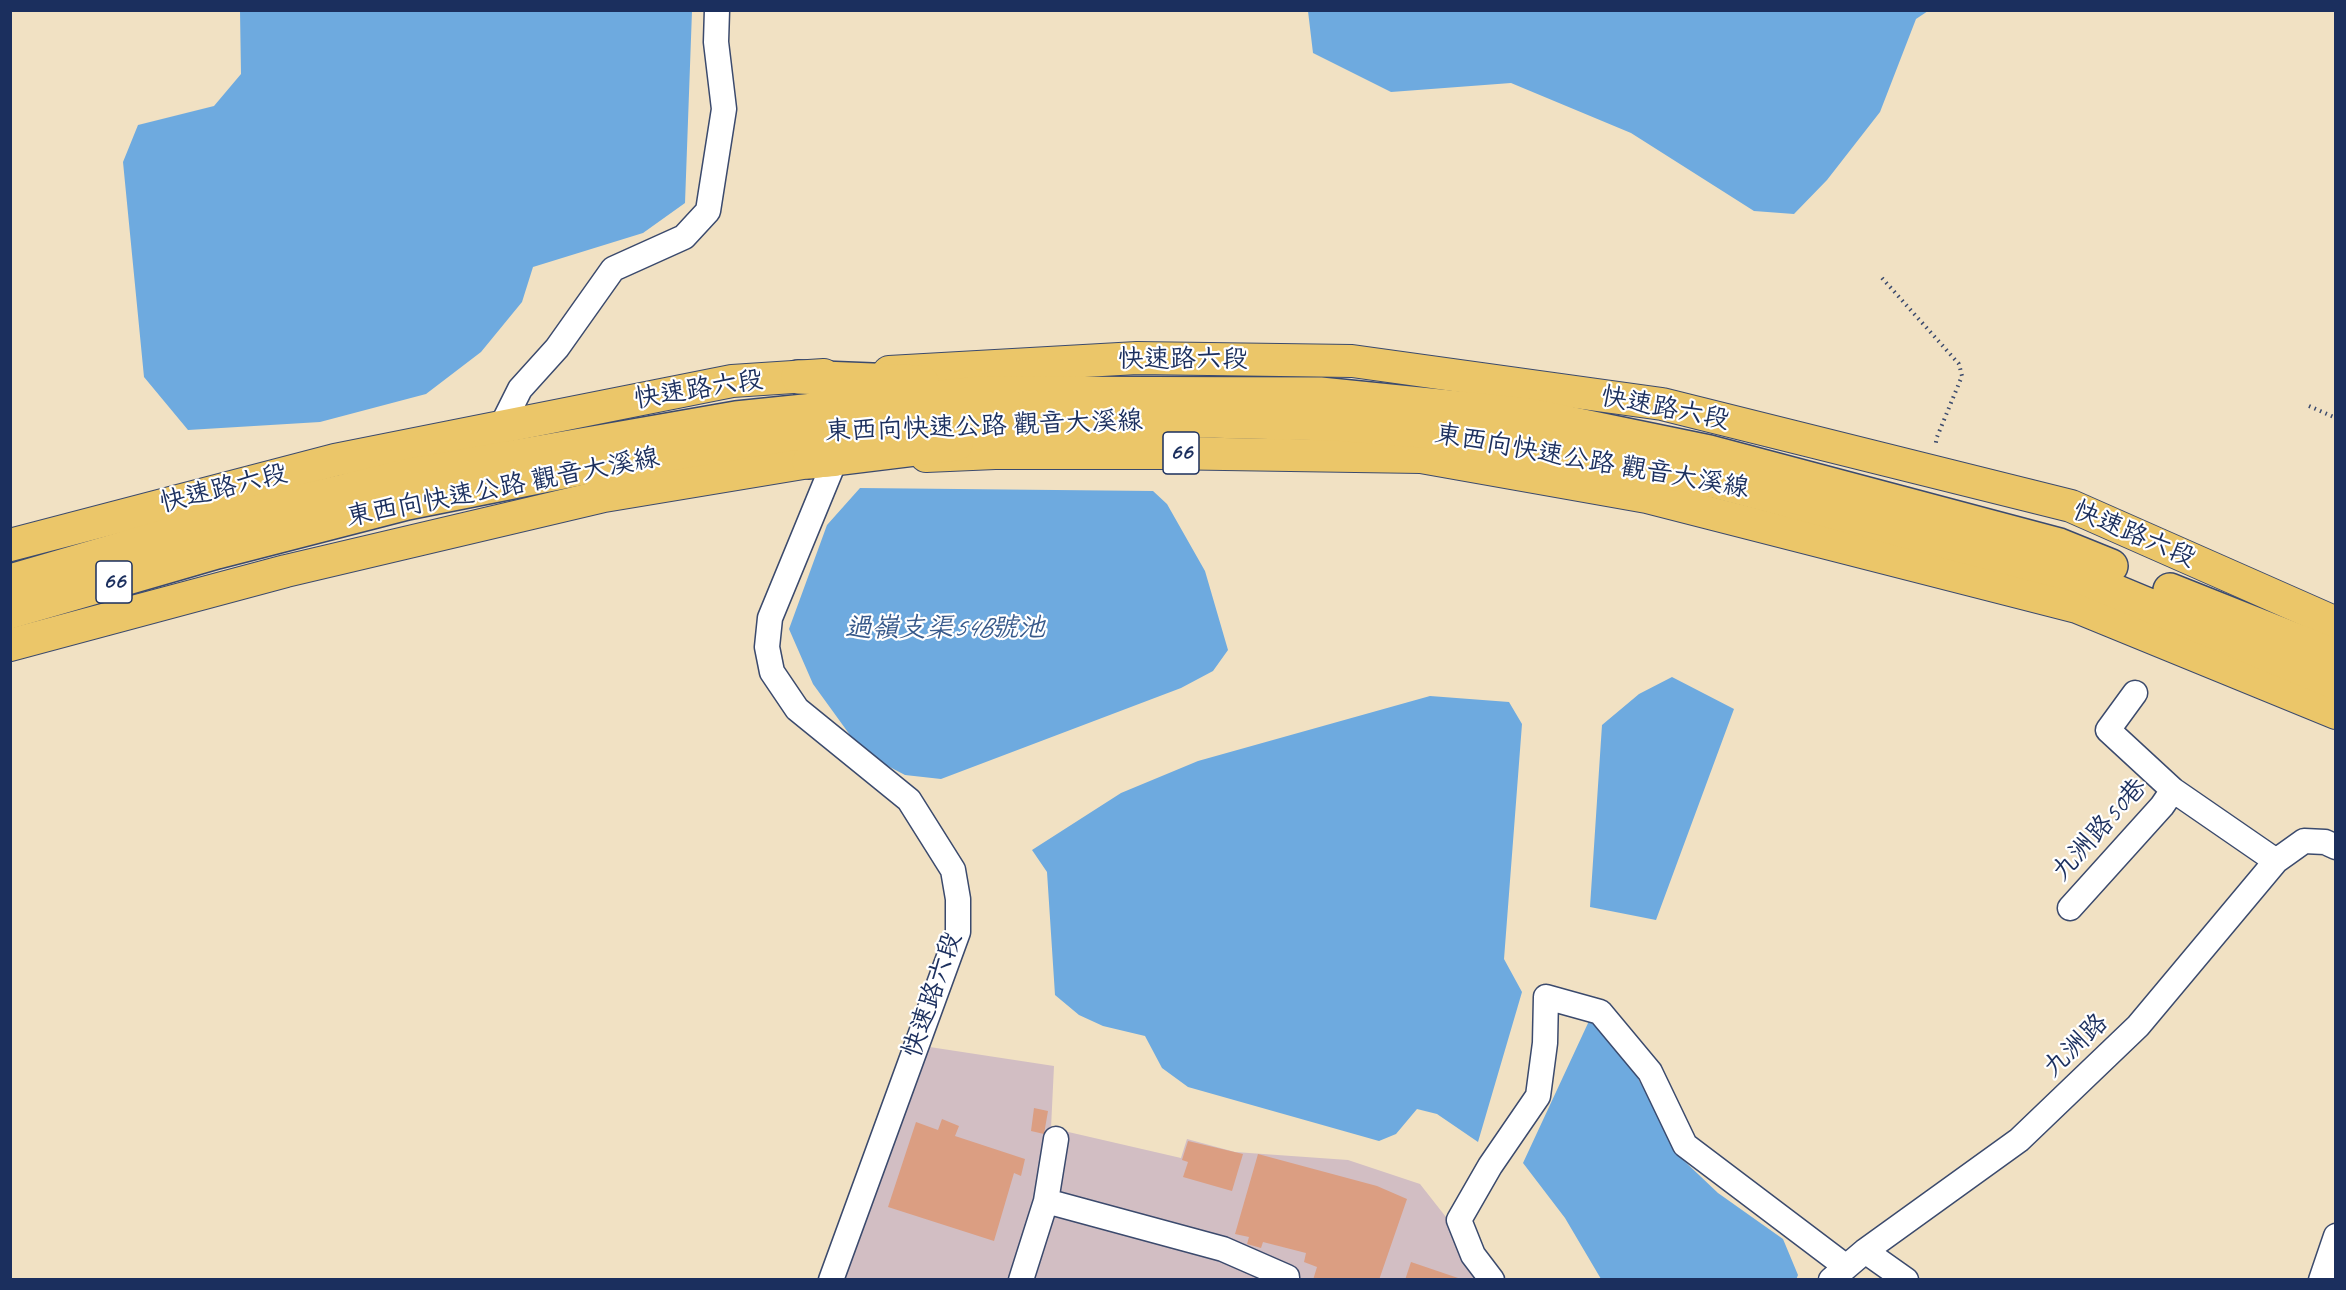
<!DOCTYPE html>
<html>
<head>
<meta charset="utf-8">
<style>
  body { margin:0 }
  #map { position:relative; width:2346px; height:1290px; overflow:hidden; background:#f1e1c3; font-family:Caveat,sans-serif }
  canvas { display:block }
  .frame { position:absolute; inset:0; border:12px solid #1b2f5e; pointer-events:none }
</style>
</head>
<body>
<div id="map">
<canvas width="2346" height="1290"></canvas>
<div class="frame"></div>
</div>
<script>
const context = document.querySelector('canvas').getContext('2d');
context.lineJoin = 'round';
function fill(path, color) { context.fillStyle = color; context.fill(path, 'evenodd'); }
const shape = rows => new Path2D(rows.map(r => 'M' + r).join(''));
function trace(path, color, width, dash) { context.strokeStyle = color; context.lineWidth = width; context.lineCap = dash ? 'butt' : 'round'; context.setLineDash(dash || []); context.stroke(path); }
function label(font, color, halo, rows, align = 'center') {
  context.font = font + ' Caveat,"LXGW WenKai TC",sans-serif'; context.lineWidth = 4.5; context.setLineDash([]); context.textBaseline = 'middle'; context.strokeStyle = halo; context.fillStyle = color; for (const [text, x, y, turn = 0] of rows) {
    context.save(); context.translate(x, y); context.rotate((+turn || 0) * Math.PI / 180); context.textAlign = isNaN(turn) ? turn : align; if (halo) context.strokeText(text, 0, 0); context.fillText(text, 0, 0); context.restore();
  }
}
const industrial = shape([
  [923,1046,1054,1066,1051,1128,1181,1158,1187,1139,1235,1152,1348,1160,1420,1184,1453,1226,1454,1241,1481,1278,839,1280]
]);
const water = shape([
  [240,11,692,11,685,203,643,233,533,267,522,302,481,352,426,394,320,422,188,430,144,377,123,162,138,125,214,106,241,74],
  [1308,11,1308,10,1928,11,1916,19,1880,112,1827,180,1794,214,1754,211,1631,133,1511,83,1391,92,1313,53],
  [860,488,1153,491,1167,504,1205,571,1228,650,1213,671,1181,688,941,779,905,775,863,753,813,684,789,629,827,525],
  [1672,677,1734,709,1656,920,1590,907,1602,725,1639,694],
  [1430,696,1509,702,1522,724,1504,959,1522,992,1478,1142,1437,1114,1417,1109,1396,1134,1379,1141,1188,1087,1162,1068,1145,1036,1103,1026,1079,1015,1055,995,1047,872,1032,850,1121,793,1198,761],
  [1589,1021,1621,1046,1679,1156,1718,1193,1783,1239,1798,1275,1796,1280,1601,1279,1565,1218,1523,1163]
]);
const building = shape([
  [1034,1108,1048,1111,1044,1134,1031,1131],
  [942,1119,959,1126,955,1136,1025,1159,1021,1176,1014,1173,994,1241,888,1207,916,1122,938,1130],
  [1188,1141,1243,1154,1232,1191,1183,1177,1188,1162,1182,1160],
  [1258,1154,1377,1186,1407,1199,1379,1280,1313,1280,1317,1267,1304,1262,1306,1253,1263,1242,1261,1248,1247,1244,1249,1237,1235,1234],
  [1411,1262,1461,1279,1461,1280,1405,1280]
]);
const path = shape([
  [1882,278,1959,364,1962,376,1937,437,1935,447],
  [2309,406,2336,418]
]);
const minor = shape([
  [501,427,520,389,557,348,613,269,684,237,708,211,724,109,716,42,717,10],
  [2135,693,2108,730,2173,790,2276,861],
  [2070,908,2162,806,2173,790],
  [1046,1201,1223,1249,1287,1277,1287,1280],
  [1865,1251,1906,1280],
  [831,1280,958,932,958,899,953,870,909,800,797,709,772,672,767,647,770,618,835,460],
  [1021,1280,1046,1201,1056,1139],
  [1492,1280,1473,1255,1459,1220,1490,1166,1538,1096,1545,1043,1546,997,1600,1012,1650,1072,1685,1145,1845,1266],
  [1831,1280,1865,1251,2019,1140,2138,1026,2276,861,2304,841,2325,842,2336,847],
  [2321,1280,2336,1236]
]);
const major = shape([
  [889,372,1137,358,1352,361,1662,404,2071,506,2336,623],
  [926,456,995,453,1159,453,1421,457,1647,497,2077,607,2336,713],
  [10,545,335,460,732,381,824,375],
  [10,645,286,571,604,496,809,462,834,460]
]);
const highway = shape([
  [798,377,922,382],
  [809,462,956,444],
  [10,581,210,523,410,475,736,418,980,393,1320,394,1529,415,1709,452,2059,545,2111,566],
  [2170,590,2336,656],
  [10,612,217,552,407,503,578,469,798,433,987,422,1204,421,1334,424,1472,435,1714,481,2081,577,2336,683]
]);
const shields = [
  [1181,453,36],
  [114,582,36]
];
const shieldNames = [
  ["66",1181,453],
  ["66",114,582]
];
const streetNames = [
  ["快速路六段",1183,360],
  ["快速路六段",699,390,-9],
  ["快速路六段",1665,409,11],
  ["東西向快速公路 觀音大溪線",984,427,-2],
  ["東西向快速公路 觀音大溪線",1592,462,10],
  ["東西向快速公路 觀音大溪線",503,488,-11],
  ["快速路六段",224,489,-14],
  ["快速路六段",2134,535,23],
  ["九洲路50巷",2100,830,-48],
  ["快速路六段",933,995,-71],
  ["九洲路",2076,1046,-44]
];
const waterNames = [
  ["過嶺支渠54B號池",945,629]
];
fill(industrial, '#d2bec3');
fill(water, '#6eaadf');
fill(building, '#db9e82');
trace(minor, '#3b4a6d', 27);
trace(major, '#3b4a6d', 34);
trace(highway, '#3b4a6d', 36);
trace(path, '#3b4a6d', 4, [1.5, 4.5]);
trace(minor, '#fff', 24);
trace(major, '#ebc669', 32);
trace(highway, '#ebc669', 33);
for (const [x, y, w] of shields) { const box = new Path2D(); box.roundRect(x - w / 2, y - 21, w, 42, 4.5); context.fillStyle = '#fff'; context.fill(box); trace(box, '#1b2f5e', 1.5); }
label('bold 24px', '#1b2f5e', null, shieldNames);
label('26px', '#1b2f5e', '#fff', streetNames);
label('italic 27px', '#385a8b', '#fff', waterNames);
</script>
</body>
</html>
